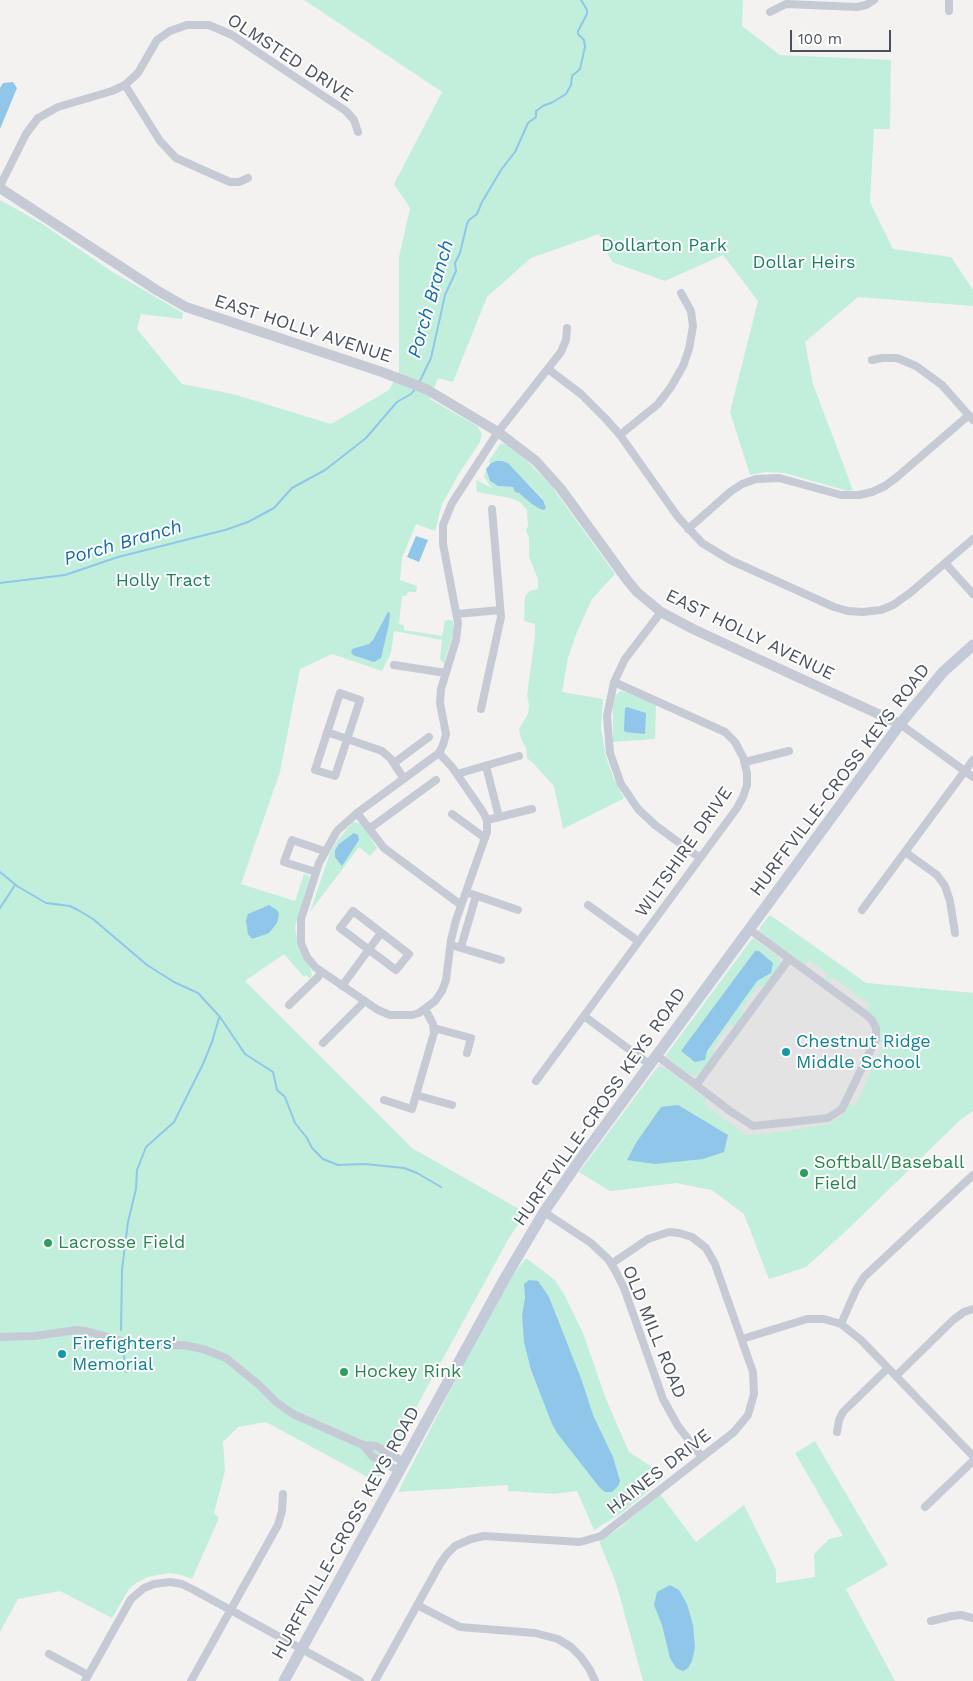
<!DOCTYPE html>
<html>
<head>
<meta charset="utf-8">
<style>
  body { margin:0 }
  #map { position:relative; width:973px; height:1681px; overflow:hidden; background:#f3f2f1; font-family:"Work Sans",sans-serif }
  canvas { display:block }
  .scale { position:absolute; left:790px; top:30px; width:101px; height:22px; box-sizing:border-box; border:2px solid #49505e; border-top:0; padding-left:6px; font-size:15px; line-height:18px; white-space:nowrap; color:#49505e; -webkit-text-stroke:4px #fff; paint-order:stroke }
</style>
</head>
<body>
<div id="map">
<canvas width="973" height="1681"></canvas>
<div class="scale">100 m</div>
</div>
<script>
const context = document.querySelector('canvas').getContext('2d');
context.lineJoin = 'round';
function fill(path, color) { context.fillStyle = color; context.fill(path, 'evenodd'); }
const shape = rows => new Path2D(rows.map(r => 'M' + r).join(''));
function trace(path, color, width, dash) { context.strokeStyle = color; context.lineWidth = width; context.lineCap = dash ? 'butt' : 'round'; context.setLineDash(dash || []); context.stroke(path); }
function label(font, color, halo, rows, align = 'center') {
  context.font = font + ' "Work Sans",sans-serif'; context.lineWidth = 4; context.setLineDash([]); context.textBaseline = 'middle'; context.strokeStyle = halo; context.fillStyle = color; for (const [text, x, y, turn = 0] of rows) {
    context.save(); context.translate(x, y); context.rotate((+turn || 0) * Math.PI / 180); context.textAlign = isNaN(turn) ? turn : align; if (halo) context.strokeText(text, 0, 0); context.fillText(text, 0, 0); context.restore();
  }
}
const education = shape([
  [770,915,866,983,973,993,973,1111,960,1120,848,1229,806,1267,769,1279,744,1214,712,1190,676,1183,610,1191,579,1172]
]);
const green = shape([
  [304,0,743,0,742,26,780,55,891,60,890,129,874,129,870,202,893,249,951,257,973,290,973,306,858,297,805,342,813,384,853,490,848,491,784,473,766,472,750,475,730,412,758,301,723,255,665,281,612,262,599,234,531,258,487,297,453,382,438,378,430,399,477,426,482,434,480,442,460,472,442,504,435,531,416,524,402,558,400,580,417,586,416,592,408,592,406,596,402,596,399,624,404,625,404,630,442,636,445,621,450,620,453,621,453,633,444,664,440,659,442,640,394,631,391,653,382,671,332,654,300,669,280,772,241,884,295,901,304,874,310,876,295,927,299,949,311,970,312,975,310,979,306,975,304,977,284,954,245,981,412,1148,526,1213,509,1238,413,1413,383,1473,380,1484,266,1422,238,1427,223,1442,225,1471,214,1513,219,1518,192,1579,178,1574,169,1573,148,1577,136,1583,129,1589,112,1618,60,1591,18,1599,0,1632,0,200,41,223,111,271,183,313,182,319,141,314,137,329,182,384,233,394,331,424,389,390,399,371,399,257,410,208,394,184,442,92],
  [501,443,507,445,525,459,550,484,615,574,592,599,577,632,568,658,562,692,603,699,601,728,606,757,614,779,624,798,617,802,563,829,554,786,533,763,527,758,526,748,521,739,519,729,528,714,529,705,527,695,535,636,535,624,524,621,525,596,530,591,538,589,538,579,529,557,529,538,526,530,528,526,527,510,520,502,510,498,477,492,476,480,492,488,484,477,486,469,490,481,498,486,513,487,540,509,543,499,508,463,496,461,491,463,488,462],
  [620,691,626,692,656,705,655,739,613,742,613,707,615,696],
  [353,822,359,823,363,826,377,848,370,856,359,847,310,912,330,853,337,841],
  [770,915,866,983,973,993,973,1111,960,1120,848,1229,806,1267,769,1279,744,1214,712,1190,676,1183,610,1191,579,1172,656,1070,660,1068,664,1068,706,1099,704,1104,746,1135,766,1134,829,1124,844,1114,849,1104,855,1106,884,1043,879,1041,881,1035,877,1019,866,1009,869,1004,832,977,828,982,825,980,828,974,809,960,805,965,762,933,760,927],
  [751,940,755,940,778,957,780,961,778,969,764,988,759,985,741,1009,745,1013,735,1027,730,1024,712,1049,717,1053,702,1072,695,1075,689,1074,670,1060,667,1054],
  [526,1258,555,1280,565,1296,583,1333,606,1399,629,1452,666,1476,622,1513,594,1530,577,1491,554,1494,508,1491,508,1485,398,1492,458,1375,512,1276],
  [815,1441,888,1565,846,1589,895,1681,643,1681,616,1583,599,1541,617,1530,660,1494,696,1542,744,1505,776,1570,776,1583,815,1577,814,1554,829,1539,843,1536,795,1453]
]);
const water = shape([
  [13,82,17,88,0,129,0,88,3,83],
  [496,461,502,461,508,463,543,500,546,508,544,510,540,509,532,504,519,493,515,492,513,487,498,486,490,481,486,469,491,463],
  [416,536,428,540,419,562,407,557],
  [388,612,390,613,389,624,381,658,374,662,353,655,351,652,352,649,369,644,373,640],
  [627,707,646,713,645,734,625,732,624,730,625,708],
  [354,833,358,835,359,840,342,866,335,857,335,850,339,844],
  [269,905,277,910,279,914,277,923,269,933,252,939,248,934,246,920,248,914],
  [755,951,759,951,773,963,771,973,757,981,707,1051,705,1060,695,1062,681,1051],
  [678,1105,728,1135,724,1152,703,1159,655,1164,627,1160,636,1143,661,1107],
  [529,1280,538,1281,549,1297,582,1381,593,1415,613,1457,620,1481,618,1486,612,1492,605,1492,600,1488,557,1433,552,1424,531,1370,524,1342,522,1315,525,1298,524,1284],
  [670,1585,679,1590,687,1604,693,1625,695,1647,692,1661,688,1668,683,1671,676,1668,670,1658,662,1625,654,1605,657,1592]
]);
const stream = shape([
  [419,383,431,358,445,295,456,271,455,263,460,253,467,224,469,220,477,214,482,202,501,170,515,152,528,123,536,117,536,111,543,106,553,102,566,94,571,85,572,76,580,69,585,47,584,40,578,34,578,31,587,14,587,10,581,0],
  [0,583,65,575,118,557,225,530,248,522,274,508,292,488,325,470,356,446,366,438,397,402,411,394,415,389],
  [0,872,17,886,46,903,70,906,78,910,93,919,147,965,174,982,198,993,220,1017,245,1054,273,1072,277,1090,285,1097,295,1123,307,1138,312,1148,323,1159,338,1165,365,1164,404,1168,417,1173,441,1187],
  [0,908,15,885],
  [121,1330,122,1270,128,1222,136,1189,137,1170,146,1147,174,1122,203,1064,212,1042,219,1018],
  [124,1356,126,1372]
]);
const minor = shape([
  [949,11,949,0],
  [770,12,786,4,857,7,866,5,874,0],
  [125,85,160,141,176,158,230,182,239,182,248,178],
  [0,186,26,134,38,118,58,107,112,91,125,85,138,73,157,40,170,31,187,25,209,25,232,35,346,111,354,120,358,132],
  [872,360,882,358,897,358,916,366,942,385,973,420],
  [548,369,581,394,606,419,620,435,678,517,702,543,730,560,834,607,848,611,862,612,881,610,893,605,910,593,973,539],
  [620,435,658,404,671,387,683,366,689,349,693,326,691,311,681,293],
  [688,529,730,492,742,484,756,479,779,478,841,495,859,495,872,492,885,486,897,477,969,415],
  [945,563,973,594],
  [661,612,625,659,614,682,607,716,610,753,621,784,638,809,655,825,700,858],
  [457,614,500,610],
  [394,665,446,673],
  [340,693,360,700,335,776,315,770,340,693],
  [481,709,501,617,492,509],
  [900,724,973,777],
  [327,732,382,751,391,759,404,779],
  [439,753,357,813,337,831,319,863,301,919,301,943,307,957,315,967,378,1010,390,1015,412,1015,419,1013,435,1001,442,991,446,980,451,940,456,920,487,832,487,820,483,812,452,767,439,753,443,745,446,734,440,703,441,689,456,640,458,623,443,544,443,525,452,503,498,432,561,352,566,340,567,328],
  [745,762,789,751],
  [394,763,429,737],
  [486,766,499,817],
  [457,774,519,756],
  [357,813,384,848,461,905],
  [452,814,485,838],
  [487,820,532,809],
  [369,829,436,780],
  [905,852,937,875,945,886,950,901,955,933],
  [316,872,284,862,292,840,324,851],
  [466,892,518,910],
  [588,905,638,941],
  [862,910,973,760],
  [353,911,409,954,396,970,340,928,353,911],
  [451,945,501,960],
  [461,947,476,896],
  [342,986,381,933],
  [289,1005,318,977,321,971],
  [584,1016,649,1064],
  [434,1028,471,1038,467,1053],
  [323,1043,365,1001],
  [656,1055,696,1085,789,959],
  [536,1081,737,808,743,797,747,785,747,773,743,757,735,742,725,732,614,682],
  [696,1085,730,1111,753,1126,828,1118,842,1109,876,1039,876,1028,872,1020,865,1014,749,929],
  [416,1095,452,1105],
  [384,1100,412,1109,434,1033,433,1024,425,1009],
  [544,1212,591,1243,608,1259,615,1270,624,1288,663,1399,678,1426,702,1457],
  [841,1324,856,1290,864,1277,973,1175],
  [0,1337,34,1336,77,1330,86,1331,140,1346,183,1345,203,1349,226,1358,258,1384,276,1402,293,1414,363,1445,376,1446,404,1462],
  [742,1339,807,1319,824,1319,841,1324,861,1340,973,1456],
  [896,1376,953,1320,964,1312,973,1309],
  [837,1432,839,1420,843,1412,888,1368],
  [363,1445,372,1456,399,1471],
  [925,1507,973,1461],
  [417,1605,460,1627,535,1633,558,1639,571,1647,581,1657,590,1670,595,1681],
  [931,1621,952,1616,961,1615,973,1618],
  [49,1654,88,1675],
  [85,1681,131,1599,144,1588,154,1584,170,1582,182,1584,194,1590,360,1681],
  [191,1681,278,1525,282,1511,283,1494],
  [375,1681,440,1564,447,1554,455,1546,471,1539,484,1536,580,1542,601,1536,734,1432,748,1415,754,1394,753,1372,715,1264,706,1248,692,1237,679,1233,669,1232,648,1239,611,1264]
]);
const tertiary = shape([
  [0,188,158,291,186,307,382,372,426,389,498,432,536,461,561,489,627,580,637,592,661,612,695,630,900,724]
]);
const secondary = shape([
  [284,1681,505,1278,544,1212,579,1161,900,724,943,672,973,645]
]);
const markers = [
  [786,1052,5,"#0f9aa8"],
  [804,1173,5,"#2e9e5b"],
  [48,1243,5,"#2e9e5b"],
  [62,1354,5,"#0f9aa8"],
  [344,1372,5,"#2e9e5b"]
];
const streetNames = [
  ["OLMSTED DRIVE",290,58,33],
  ["EAST HOLLY AVENUE",303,329,18],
  ["EAST HOLLY AVENUE",750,635,26],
  ["HURFFVILLE-CROSS KEYS ROAD",840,780,-53],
  ["WILTSHIRE DRIVE",684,852,-55],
  ["HURFFVILLE-CROSS KEYS ROAD",600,1107,-55],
  ["OLD MILL ROAD",654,1332,68],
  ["HAINES DRIVE",659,1472,-38],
  ["HURFFVILLE-CROSS KEYS ROAD",346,1533,-61]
];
const parkNames = [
  ["Dollarton Park",664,246],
  ["Dollar Heirs",804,263],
  ["Holly Tract",163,581]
];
const cultureNames = [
  ["Chestnut Ridge",796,1042],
  ["Middle School",796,1063],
  ["Firefighters'",72,1344],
  ["Memorial",72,1365]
];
const leisureNames = [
  ["Softball/Baseball",814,1163],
  ["Field",814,1184],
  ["Lacrosse Field",58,1243],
  ["Hockey Rink",354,1372]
];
const waterNames = [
  ["Porch Branch",431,299,-74],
  ["Porch Branch",123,543,-16]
];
fill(education, '#e4e3e3');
fill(green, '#c2efdc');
fill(water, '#90c6ea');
trace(stream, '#90c6ea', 2);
trace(minor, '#c5cad5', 8);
trace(tertiary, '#c5cad5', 10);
trace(secondary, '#c5cad9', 11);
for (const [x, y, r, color] of markers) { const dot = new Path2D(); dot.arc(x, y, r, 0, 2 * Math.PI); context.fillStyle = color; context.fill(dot); trace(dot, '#fff', 2); }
label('18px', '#49505e', '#fff', streetNames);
label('18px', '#1a7f61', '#fff', parkNames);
label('18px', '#0d838f', '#fff', cultureNames, 'left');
label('18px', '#27864d', '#fff', leisureNames, 'left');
label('italic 19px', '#116caa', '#fff', waterNames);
</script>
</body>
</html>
